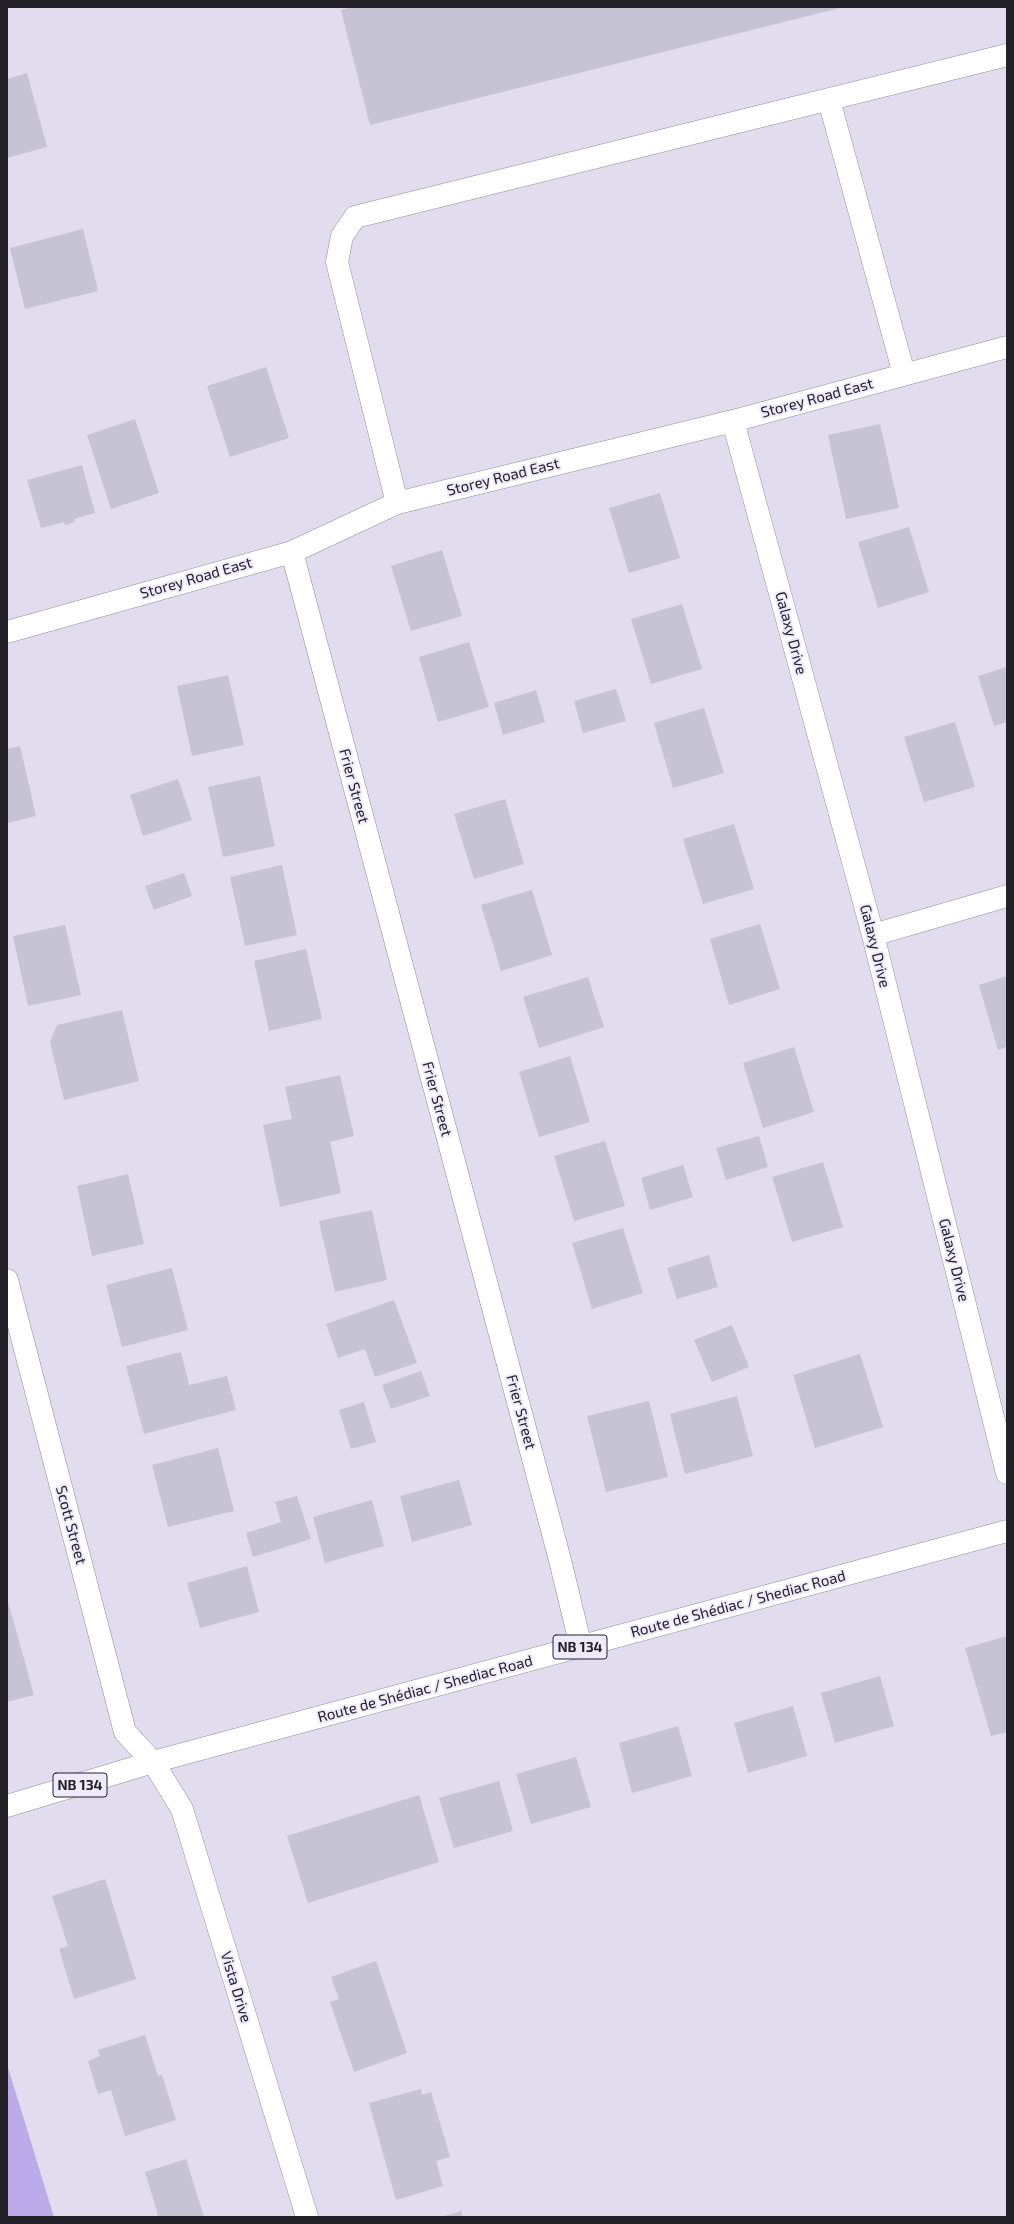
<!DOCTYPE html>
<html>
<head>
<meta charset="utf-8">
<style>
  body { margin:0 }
  #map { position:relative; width:1014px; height:2224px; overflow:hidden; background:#e1ddef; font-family:"Exo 2",sans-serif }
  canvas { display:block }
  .frame { position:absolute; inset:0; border:8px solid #232128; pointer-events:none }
</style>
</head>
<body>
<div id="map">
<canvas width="1014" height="2224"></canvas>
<div class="frame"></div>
</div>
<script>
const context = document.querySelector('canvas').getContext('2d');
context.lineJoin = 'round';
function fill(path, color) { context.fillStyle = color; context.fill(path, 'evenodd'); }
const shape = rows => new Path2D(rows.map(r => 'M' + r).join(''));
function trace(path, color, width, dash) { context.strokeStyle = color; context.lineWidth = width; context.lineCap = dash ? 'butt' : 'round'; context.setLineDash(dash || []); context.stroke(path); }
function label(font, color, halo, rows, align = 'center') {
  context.font = font + ' "Exo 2",sans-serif'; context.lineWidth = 4; context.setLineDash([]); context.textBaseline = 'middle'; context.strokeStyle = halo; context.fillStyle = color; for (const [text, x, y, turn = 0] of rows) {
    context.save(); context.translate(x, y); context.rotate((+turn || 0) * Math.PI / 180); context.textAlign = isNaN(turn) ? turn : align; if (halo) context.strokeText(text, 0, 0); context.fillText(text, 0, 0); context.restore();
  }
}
const green = shape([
  [7,2064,54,2217,7,2217]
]);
const building = shape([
  [354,7,840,7,840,8,370,125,341,10],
  [27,73,47,147,7,158,7,79],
  [83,229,98,291,25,309,10,248],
  [266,367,289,438,230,457,207,386],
  [135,419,159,493,111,509,87,435],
  [880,424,899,508,846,519,828,435],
  [82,465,95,513,74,519,75,522,65,525,64,522,41,528,27,480],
  [660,493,680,558,629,573,609,508],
  [909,527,929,592,878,608,858,542],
  [442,550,462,616,411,631,391,566],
  [682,604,702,669,651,684,631,619],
  [469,642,489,707,438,722,419,657],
  [1007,667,1007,722,994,726,978,676],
  [228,675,244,745,192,756,177,686],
  [616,689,626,721,583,733,574,701],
  [536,690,545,722,503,735,494,703],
  [704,708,724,773,673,788,654,723],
  [955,722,975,787,924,802,904,737],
  [20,746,36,816,7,823,7,749],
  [260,776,275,846,223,857,208,787],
  [178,779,192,820,143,836,130,795],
  [505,799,524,864,474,879,454,814],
  [734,824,754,889,703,904,683,839],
  [282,865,297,935,245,946,230,877],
  [184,873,192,896,154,910,145,886],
  [532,890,552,955,501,971,481,905],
  [760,924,780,989,729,1005,710,939],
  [65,925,81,995,28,1006,13,936],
  [306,949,322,1019,269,1031,254,961],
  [1007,976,1007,1047,998,1050,979,985],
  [588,977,604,1027,539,1048,523,997],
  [122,1010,139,1081,64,1100,50,1042,57,1025],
  [794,1047,814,1112,763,1128,743,1063],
  [570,1056,590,1122,539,1137,519,1072],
  [340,1075,354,1136,330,1142,341,1193,280,1207,263,1125,292,1119,285,1087],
  [759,1136,768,1167,726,1180,716,1148],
  [605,1141,625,1206,574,1221,554,1156],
  [823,1162,843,1227,792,1242,772,1177],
  [683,1165,693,1197,650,1210,641,1178],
  [128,1174,144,1244,92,1256,77,1186],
  [372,1210,387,1280,335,1292,319,1221],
  [623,1228,643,1293,592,1309,572,1243],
  [709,1255,718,1287,677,1299,667,1268],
  [172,1268,188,1330,122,1347,106,1285],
  [394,1300,417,1363,375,1377,365,1349,338,1358,326,1324],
  [732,1325,749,1367,712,1382,694,1340],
  [181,1352,189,1385,227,1376,236,1410,144,1434,126,1366],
  [860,1354,883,1427,815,1448,793,1375],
  [421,1371,430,1396,391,1409,382,1385],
  [737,1396,753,1456,685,1474,670,1414],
  [649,1401,668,1477,606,1492,587,1416],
  [364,1402,376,1442,351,1449,339,1410],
  [218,1448,234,1511,168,1527,152,1465],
  [459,1480,472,1525,412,1542,400,1496],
  [297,1496,311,1539,253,1557,246,1533,281,1522,275,1502],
  [372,1500,384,1546,325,1563,313,1517],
  [247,1566,259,1612,200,1628,187,1583],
  [7,1598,34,1695,7,1702],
  [1007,1636,1007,1732,991,1736,965,1648],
  [880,1676,894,1726,835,1743,821,1693],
  [793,1706,807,1756,748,1773,734,1723],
  [678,1726,692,1776,632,1793,619,1743],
  [576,1757,591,1807,531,1824,516,1774],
  [499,1781,513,1831,454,1848,439,1798],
  [419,1795,439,1862,308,1903,287,1836],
  [105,1879,136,1979,74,1999,59,1949,68,1946,52,1896],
  [376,1961,407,2053,354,2072,330,2002,339,1999,331,1977],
  [145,2035,158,2076,162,2075,176,2120,125,2136,111,2090,98,2094,88,2061,100,2056,98,2050],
  [421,2089,422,2095,431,2092,450,2157,436,2161,443,2186,396,2200,369,2103],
  [186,2159,204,2217,154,2217,158,2215,145,2172],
  [461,2211,463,2217,441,2217]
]);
const minor = shape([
  [829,100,904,374],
  [733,421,873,935,1007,1473],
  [397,503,337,262,342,236,355,217,1007,55],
  [292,552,560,1560,581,1647],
  [7,632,292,552,397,503,733,421,1007,347],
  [873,935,1007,896],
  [7,1280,125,1732,153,1762,182,1809,307,2217]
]);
const major = shape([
  [7,1806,153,1762,1007,1531]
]);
const shields = [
  [580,1647,54],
  [80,1785,54]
];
const shieldNames = [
  ["NB 134",580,1647],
  ["NB 134",80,1785]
];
const streetNames = [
  ["Storey Road East",817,398,-15],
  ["Storey Road East",503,477,-14],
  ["Storey Road East",196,578,-16],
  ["Galaxy Drive",791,633,75],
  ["Frier Street",354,786,75],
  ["Galaxy Drive",875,946,76],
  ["Frier Street",437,1099,75],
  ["Galaxy Drive",954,1260,76],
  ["Frier Street",521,1412,75],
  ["Scott Street",71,1525,75],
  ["Route de Shédiac / Shediac Road",738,1604,-15],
  ["Route de Shédiac / Shediac Road",425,1689,-15],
  ["Vista Drive",236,1987,73]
];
fill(green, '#bcabeb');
fill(building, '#c6c3d4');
trace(minor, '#918d9e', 23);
trace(major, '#918d9e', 23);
trace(minor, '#fff', 22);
trace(major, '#fff', 22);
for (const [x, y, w] of shields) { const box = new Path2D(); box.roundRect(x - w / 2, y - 12, w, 24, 3); context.fillStyle = '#eeeafc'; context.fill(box); trace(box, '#232128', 1); }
label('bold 14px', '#232128', null, shieldNames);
label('15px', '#232128', '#eeeafc', streetNames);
</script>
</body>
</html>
